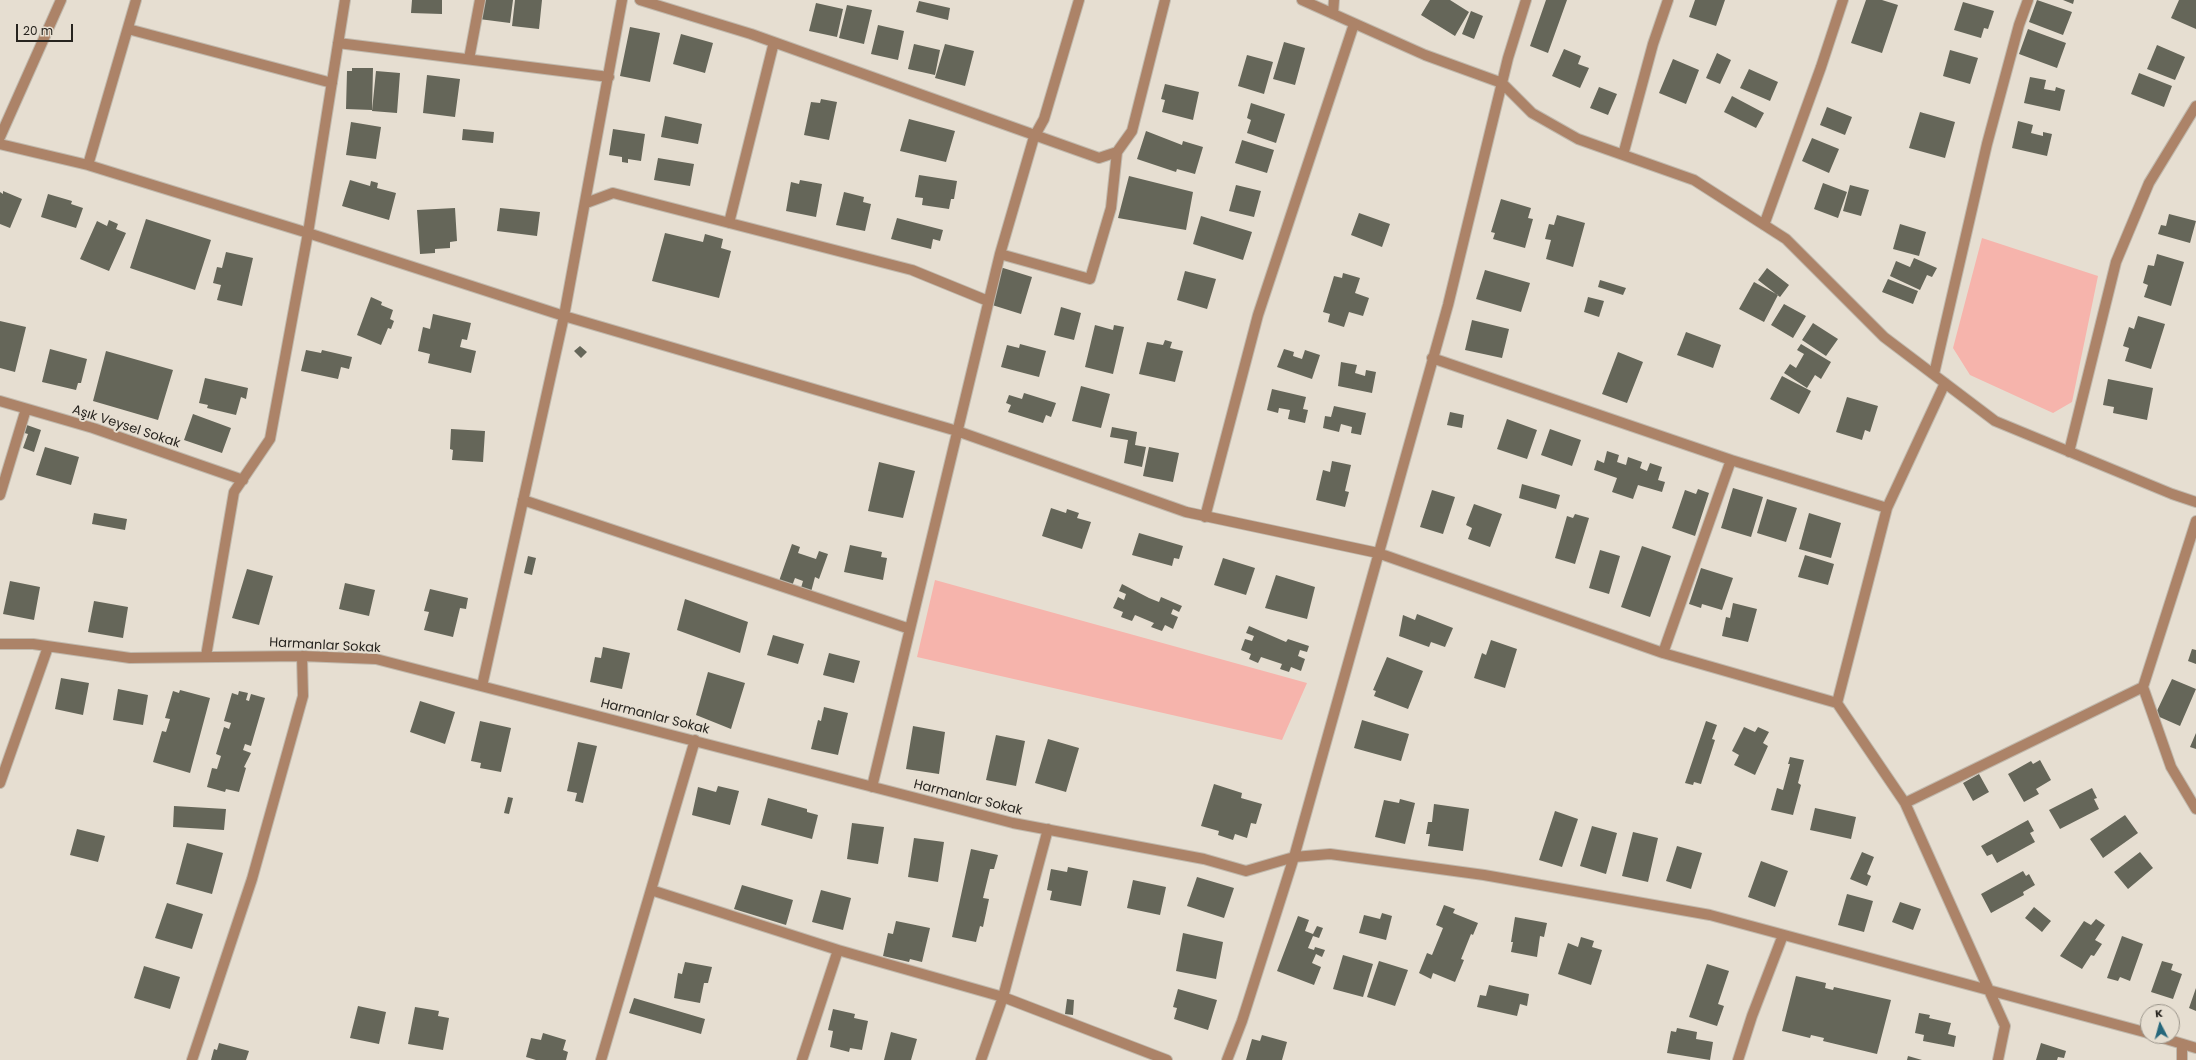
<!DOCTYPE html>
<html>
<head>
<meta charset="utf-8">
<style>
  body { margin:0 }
  #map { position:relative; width:2196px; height:1060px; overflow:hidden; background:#e6ded1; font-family:Poppins,sans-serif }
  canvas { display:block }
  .north { position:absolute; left:2140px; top:1004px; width:40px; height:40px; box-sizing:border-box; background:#e6ded1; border:1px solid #9a948a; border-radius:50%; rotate:354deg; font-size:11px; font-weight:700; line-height:16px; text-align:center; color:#27241f }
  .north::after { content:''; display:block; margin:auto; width:14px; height:18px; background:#26677b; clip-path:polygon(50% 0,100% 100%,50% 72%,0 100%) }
  .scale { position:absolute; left:16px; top:24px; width:57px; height:18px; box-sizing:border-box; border:2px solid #27241f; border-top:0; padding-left:5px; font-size:12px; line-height:14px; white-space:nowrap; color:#27241f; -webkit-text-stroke:3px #e6ded1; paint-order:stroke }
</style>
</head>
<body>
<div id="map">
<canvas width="2196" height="1060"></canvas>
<div class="north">K</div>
<div class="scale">20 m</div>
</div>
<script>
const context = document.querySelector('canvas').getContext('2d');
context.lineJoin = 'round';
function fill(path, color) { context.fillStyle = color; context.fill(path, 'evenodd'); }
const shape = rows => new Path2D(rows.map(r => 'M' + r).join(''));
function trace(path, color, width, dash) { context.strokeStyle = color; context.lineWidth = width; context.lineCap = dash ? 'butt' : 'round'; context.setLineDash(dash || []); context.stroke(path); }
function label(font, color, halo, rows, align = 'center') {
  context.font = font + ' Poppins,sans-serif'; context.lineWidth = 4; context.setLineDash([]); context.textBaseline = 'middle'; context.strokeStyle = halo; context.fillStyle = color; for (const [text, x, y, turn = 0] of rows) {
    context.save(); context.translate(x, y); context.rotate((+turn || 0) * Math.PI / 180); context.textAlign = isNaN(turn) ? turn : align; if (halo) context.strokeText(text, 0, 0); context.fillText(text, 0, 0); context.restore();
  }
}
const green = shape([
  [1982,238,2098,276,2072,402,2053,413,1970,375,1953,348],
  [935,580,1307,683,1282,740,917,657]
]);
const building = shape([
  [412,0,442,0,442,14,411,13],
  [485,0,513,0,510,23,479,19,481,7,484,7],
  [515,0,542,0,539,29,512,26],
  [1430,0,1450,0,1469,12,1455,36,1421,15],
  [1546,0,1567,0,1548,53,1530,46],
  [1695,0,1725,0,1716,26,1689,17],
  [1866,0,1882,0,1898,5,1882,53,1851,43],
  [2037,0,2072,12,2063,35,2029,22],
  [2063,0,2074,0,2073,4],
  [2179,0,2196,0,2196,29,2171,18],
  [919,1,950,8,948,20,916,12],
  [1963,2,1994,11,1988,29,1984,28,1981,38,1954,30],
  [816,3,843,9,837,37,809,31],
  [847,5,872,10,864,44,839,38],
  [1471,11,1483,16,1474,39,1462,34],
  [878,25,904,31,898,60,871,54],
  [630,27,660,33,650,82,620,76],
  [2028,29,2066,43,2057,68,2019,54],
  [681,34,713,43,705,73,673,64],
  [1284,42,1305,48,1295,85,1273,79],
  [914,44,940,50,935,75,908,69],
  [945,44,974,51,965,86,935,78],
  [2157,45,2185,57,2175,80,2147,69],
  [1564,49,1581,56,1578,64,1589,68,1580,88,1552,76],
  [1950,50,1978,58,1970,84,1943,76],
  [1717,53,1731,60,1720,84,1706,78],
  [1247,55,1273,62,1264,94,1238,86],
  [1673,59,1699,70,1686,104,1659,93],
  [352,68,373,68,372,110,346,109,347,71,352,71],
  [1749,69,1778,82,1770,101,1740,88],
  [376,71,400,73,397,113,372,111],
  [2139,73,2172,86,2164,107,2131,94],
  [427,75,460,79,455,117,423,113],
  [2030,77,2046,80,2044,89,2055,91,2056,87,2065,90,2060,111,2024,103],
  [1165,84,1199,92,1193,120,1162,112,1165,100,1161,99],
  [1599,87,1617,94,1608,115,1590,108],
  [1732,96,1764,113,1756,128,1724,112],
  [821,99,837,102,829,140,804,135,811,102,820,103],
  [1251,103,1285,114,1276,143,1247,133,1251,120,1247,118],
  [1827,107,1852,117,1845,135,1820,125],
  [1920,112,1955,122,1945,158,1909,148],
  [665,116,702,124,698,144,661,137],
  [909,119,955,131,946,162,900,151],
  [2018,121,2033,125,2031,133,2043,136,2043,132,2052,134,2047,156,2012,148],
  [351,122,381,127,376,159,346,155],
  [463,129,494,132,493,143,462,140],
  [613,129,645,134,641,161,628,159,628,163,622,162,622,157,609,155],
  [1146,131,1182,145,1183,141,1203,147,1195,174,1177,169,1176,172,1137,159],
  [1812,138,1839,149,1829,173,1802,161],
  [1242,140,1274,150,1267,173,1235,163],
  [658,158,694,164,690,186,654,180],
  [919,175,957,181,954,199,951,199,949,209,922,205,923,198,915,197],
  [1129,176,1193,192,1186,230,1118,218],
  [350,180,370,186,371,181,378,183,377,188,396,193,389,220,342,206],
  [800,180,822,184,816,217,786,211,791,182,799,184],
  [1823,183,1847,192,1838,218,1814,209],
  [1236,185,1261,191,1254,217,1229,211],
  [1850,185,1869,190,1861,216,1843,211],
  [3,191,22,199,10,228,0,224,0,192,3,194],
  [844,192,864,197,863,202,871,204,865,231,836,225],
  [48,194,72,201,71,204,83,208,76,228,41,217],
  [1501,199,1531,208,1528,218,1533,219,1525,248,1493,239,1495,233,1491,232],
  [455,208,457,241,450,242,450,248,435,249,435,253,420,254,417,210],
  [500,208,540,212,537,236,497,231],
  [1359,213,1390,224,1382,247,1351,235],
  [2169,214,2196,221,2190,243,2158,234,2161,225,2166,226],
  [1557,215,1585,223,1573,267,1546,259,1551,240,1545,239,1549,224,1554,225],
  [1201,216,1252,232,1243,260,1193,244],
  [897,218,943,230,940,241,933,239,931,249,891,239],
  [146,219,211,240,195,290,130,268],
  [109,220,118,224,116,229,126,233,109,271,80,259,97,221,107,226],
  [1900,224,1926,232,1919,256,1893,249],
  [665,233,703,242,705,234,723,239,721,248,731,251,719,298,652,281],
  [226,252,253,258,242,306,217,300,221,285,213,283,217,267,222,268],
  [2157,254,2184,262,2171,306,2144,297,2148,285,2143,283,2148,265,2154,266],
  [1914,258,1937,268,1932,277,1927,275,1920,290,1890,276,1896,261,1910,267],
  [1000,267,1032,277,1021,314,989,304],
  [1767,268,1789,285,1780,297,1758,280],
  [1485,270,1530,283,1521,312,1476,299],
  [1185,271,1216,279,1207,309,1177,300],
  [1343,273,1360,278,1355,293,1369,298,1363,316,1349,312,1344,327,1328,322,1330,314,1323,312,1334,276,1342,278],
  [1888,279,1918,291,1913,304,1882,292],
  [1600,280,1626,288,1623,295,1598,287],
  [1754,282,1778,295,1764,322,1739,309],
  [371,297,382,302,381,305,393,310,390,319,394,321,391,329,388,328,381,345,357,335],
  [1588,297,1604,301,1599,317,1584,312],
  [1784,304,1806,316,1793,338,1771,325],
  [1061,307,1081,313,1074,340,1054,335],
  [433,314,471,323,467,340,462,339,460,347,476,351,471,373,428,363,430,354,418,351,423,327,430,329],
  [2138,316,2165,324,2151,369,2125,361,2129,348,2123,346,2129,327,2134,329],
  [1472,320,1509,329,1502,358,1465,350],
  [0,321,26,327,15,372,0,368],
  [1813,323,1838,339,1826,356,1802,340],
  [1095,325,1113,330,1114,325,1124,327,1113,374,1085,367],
  [1686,332,1721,345,1713,368,1677,355],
  [1165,340,1172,342,1170,348,1183,351,1175,382,1139,374,1147,342,1163,345],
  [1020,344,1046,351,1039,377,1001,367,1007,345,1019,348],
  [1801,344,1831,362,1821,379,1815,375,1807,388,1784,373,1790,364,1796,368,1804,354,1797,350],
  [580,346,587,352,581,358,574,351],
  [50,349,87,359,81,383,78,383,76,390,42,382],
  [1284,349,1294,352,1293,356,1302,359,1305,350,1320,355,1312,379,1277,367],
  [306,350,321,353,322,350,352,357,349,369,341,367,338,379,301,371],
  [106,351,173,370,158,420,93,401],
  [1618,352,1643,362,1627,403,1602,394],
  [1341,362,1357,365,1355,373,1365,376,1366,370,1376,372,1372,393,1338,386],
  [1782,376,1811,391,1799,414,1770,399],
  [205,378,248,388,246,399,241,397,236,415,207,408,208,405,199,403],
  [2108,379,2153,388,2147,420,2113,413,2114,407,2103,405],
  [1081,386,1110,394,1101,428,1072,421],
  [1272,389,1306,397,1303,409,1308,410,1305,423,1288,419,1290,410,1279,408,1278,413,1267,410],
  [1024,393,1056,403,1051,417,1046,415,1043,423,1008,412,1011,405,1006,403,1009,395,1022,399],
  [1847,397,1878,406,1870,432,1865,430,1862,440,1836,432],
  [1334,406,1366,413,1361,435,1351,433,1352,427,1341,424,1339,432,1323,428,1325,416,1331,417],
  [1450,412,1464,415,1462,428,1447,425],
  [193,414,231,428,222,453,184,440],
  [1507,419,1537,430,1527,459,1497,449],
  [24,424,41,430,34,452,23,448,28,434,21,432],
  [1112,427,1137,432,1135,445,1146,447,1142,467,1124,463,1128,440,1110,437],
  [451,429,485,431,483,462,452,460,453,450,450,449],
  [1550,429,1581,440,1572,466,1541,455],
  [45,447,79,457,71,485,36,475],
  [1149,447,1179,453,1173,482,1143,476],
  [1607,451,1619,455,1617,462,1626,465,1628,457,1642,462,1640,468,1647,471,1650,463,1662,467,1658,480,1665,482,1662,492,1638,485,1633,499,1612,492,1617,478,1594,470,1597,460,1604,463],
  [1332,461,1351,465,1345,491,1349,492,1345,507,1316,500,1323,470,1330,472],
  [879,462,915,471,903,518,868,511],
  [1522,484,1560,495,1556,509,1519,498],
  [1733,488,1763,497,1751,537,1721,528],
  [1698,489,1709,493,1695,536,1672,528,1685,490,1696,494],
  [1432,490,1455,497,1443,534,1420,527],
  [1767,499,1797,508,1786,542,1757,533],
  [1474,504,1502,514,1490,547,1468,539,1472,528,1466,525],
  [1051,508,1066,513,1067,509,1079,513,1077,518,1091,522,1082,549,1042,536],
  [94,513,127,519,125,530,92,524],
  [1809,513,1841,523,1831,558,1799,549],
  [1575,514,1589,518,1575,564,1555,558,1567,516,1573,518],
  [1139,533,1183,546,1179,559,1174,558,1172,566,1132,555],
  [792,544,800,547,798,553,816,559,819,551,828,554,819,579,815,577,811,592,801,588,803,581,795,578,792,586,779,581],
  [850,545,882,552,881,557,887,558,883,580,844,572],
  [1642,546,1671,556,1650,617,1621,607],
  [1600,550,1620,556,1609,594,1589,588],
  [1805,555,1834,564,1828,585,1798,577],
  [528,556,536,558,532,575,524,573],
  [1223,558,1255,568,1246,595,1214,585],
  [1701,568,1733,578,1722,610,1702,604,1701,608,1689,604],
  [247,569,273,576,259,625,232,618],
  [1276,575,1315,587,1307,619,1265,608],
  [10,581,40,587,34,620,3,614],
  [345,583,375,590,369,616,339,609],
  [1122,584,1149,598,1159,602,1161,597,1182,606,1179,612,1173,609,1171,614,1178,617,1173,629,1165,625,1162,631,1151,627,1154,623,1135,615,1132,621,1121,617,1123,612,1113,608,1118,597,1124,600,1126,594,1119,591],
  [430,589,468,598,466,609,460,608,453,637,424,630,429,612,424,611],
  [685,599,748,622,740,653,677,630],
  [94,601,128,607,123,638,88,632],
  [1733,603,1757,609,1748,642,1722,636,1726,617,1730,618],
  [1417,614,1453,628,1445,647,1431,642,1429,647,1399,636,1403,615,1415,620],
  [1249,626,1286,642,1288,639,1309,646,1307,652,1300,650,1298,656,1305,659,1301,671,1291,667,1289,672,1280,669,1282,664,1261,657,1258,663,1249,659,1251,654,1241,650,1245,639,1252,641,1254,636,1246,633],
  [773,635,804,644,798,664,767,655],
  [1491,640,1517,649,1505,688,1474,678,1482,653,1486,655],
  [603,647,630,653,622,689,590,682,595,657,601,658],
  [2192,649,2196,650,2196,664,2188,661],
  [829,653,860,661,854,683,823,675],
  [1387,657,1423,671,1408,709,1374,696,1376,691,1373,690],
  [708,672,745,683,731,729,696,715],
  [61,678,89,683,83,715,55,709],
  [2172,679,2196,689,2180,726,2155,715],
  [118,689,148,695,143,725,113,720],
  [180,690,210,698,190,773,153,762,162,731,166,732,170,719,165,718,173,691,179,693],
  [239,691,248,693,246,700,249,701,251,694,265,698,251,746,245,744,243,750,251,753,244,767,246,768,239,792,226,789,225,792,207,787,212,768,217,769,221,756,216,754,224,727,229,729,231,723,224,721,232,693,238,695],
  [420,701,455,712,445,744,410,732],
  [824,707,848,713,838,755,811,749,818,720,821,721],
  [1362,720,1409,734,1401,761,1354,748],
  [480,721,511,728,501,772,480,768,481,763,471,761],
  [1706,721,1717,725,1712,739,1715,740,1701,784,1694,782,1693,785,1685,783],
  [913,726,945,732,939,774,906,769],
  [1744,727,1755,732,1758,727,1769,732,1763,743,1768,746,1755,775,1734,765,1739,755,1732,751],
  [2196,733,2196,749,2190,747],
  [996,735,1025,741,1016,786,986,780],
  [1048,739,1079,748,1066,792,1035,783],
  [578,742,597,746,583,803,575,801,577,793,567,791],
  [1790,757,1804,760,1798,783,1801,785,1793,815,1771,810,1777,788,1783,790,1790,764,1788,764],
  [2040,760,2051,780,2036,789,2039,794,2024,802,2008,774,2031,761,2033,764],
  [1979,774,1989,792,1973,801,1963,783],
  [1214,784,1242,793,1241,798,1262,804,1256,824,1251,823,1247,838,1235,834,1233,840,1218,835,1219,831,1201,826],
  [718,786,739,791,730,825,692,815,698,787,716,792],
  [2092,788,2097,798,2094,799,2099,809,2060,829,2049,810],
  [508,797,513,798,509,814,504,813],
  [768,798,807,809,807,812,818,815,812,839,761,825],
  [1400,799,1415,803,1405,844,1375,837,1384,800,1399,803],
  [1434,804,1469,809,1463,851,1428,846,1430,834,1426,834,1428,822,1432,822],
  [174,806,226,809,224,830,173,827],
  [1815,808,1856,817,1851,839,1810,830],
  [1555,811,1578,819,1562,867,1539,860],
  [2125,815,2138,833,2103,858,2090,839],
  [2028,820,2034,831,2030,833,2035,842,1997,863,1992,854,1987,856,1981,846],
  [852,823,884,827,878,864,847,859],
  [1592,826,1617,833,1606,874,1580,866],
  [77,829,105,836,98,862,70,855],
  [1633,832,1658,838,1648,882,1622,876],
  [914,838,944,842,938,882,908,877],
  [187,843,223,853,212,894,176,884],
  [1677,846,1702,853,1691,889,1666,881],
  [971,849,998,855,994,869,990,869,983,898,989,899,983,927,980,926,976,942,952,937],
  [1862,852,1874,857,1867,874,1871,876,1867,886,1850,879],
  [2140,852,2153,868,2128,889,2114,872],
  [1761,861,1788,871,1775,907,1748,897],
  [1068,867,1088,871,1081,906,1050,900,1052,891,1047,890,1051,869,1067,872],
  [2023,871,2026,876,2029,874,2035,885,2023,892,2024,895,1991,913,1981,894],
  [1197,877,1234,888,1224,918,1187,906],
  [1133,880,1166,887,1160,915,1127,908],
  [742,885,793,900,786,925,734,909],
  [821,890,851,898,843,930,812,922],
  [1847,894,1873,901,1864,932,1838,925],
  [1900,902,1921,909,1913,930,1892,922],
  [167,903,203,914,192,949,155,938],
  [1444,905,1455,909,1453,913,1478,923,1473,935,1471,934,1461,959,1464,960,1455,982,1433,973,1431,979,1419,973,1427,953,1432,955,1443,928,1436,925],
  [2034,907,2051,921,2042,932,2025,918],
  [1382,913,1392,916,1386,940,1359,933,1364,915,1380,919],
  [1298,916,1309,920,1305,931,1313,934,1317,926,1323,928,1319,938,1313,936,1308,948,1314,950,1315,947,1325,950,1322,957,1316,954,1312,963,1321,967,1314,985,1277,971],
  [1515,917,1547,923,1544,937,1540,936,1537,957,1511,952,1513,942,1511,942],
  [2096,919,2105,925,2095,940,2102,944,2094,956,2091,955,2082,969,2060,956,2084,921,2091,925],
  [896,921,930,928,922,962,910,959,909,962,883,956,888,933,893,934],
  [1183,933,1223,942,1216,979,1176,971],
  [2122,936,2143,944,2130,981,2120,977,2118,981,2107,978],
  [1581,937,1594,941,1592,947,1602,950,1591,985,1558,974,1568,943,1578,947],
  [1343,955,1373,964,1363,997,1333,989],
  [1379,961,1408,970,1395,1006,1367,997],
  [2162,961,2173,964,2171,970,2182,974,2173,999,2151,992],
  [685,962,712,967,708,983,704,983,700,1003,674,998,678,973,682,974],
  [1707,964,1729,971,1718,1004,1724,1006,1717,1026,1689,1017],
  [144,966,180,977,170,1009,134,998],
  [1796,976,1826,983,1825,988,1833,990,1834,987,1891,1000,1877,1054,1823,1041,1824,1038,1811,1035,1810,1038,1782,1031],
  [1489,985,1529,994,1527,1006,1520,1004,1517,1016,1477,1007,1480,995,1486,996],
  [2196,988,2196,1011,2189,1008],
  [1178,989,1217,1000,1208,1030,1174,1019,1177,1008,1173,1007],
  [634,998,705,1019,701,1034,629,1013],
  [1067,999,1074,1000,1073,1015,1065,1014],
  [358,1006,386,1012,379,1044,350,1038],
  [415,1007,439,1011,438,1016,449,1018,443,1050,408,1044],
  [833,1009,855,1014,854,1018,868,1021,862,1050,850,1048,849,1052,830,1047,833,1031,828,1030],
  [1919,1013,1930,1015,1929,1018,1951,1023,1948,1034,1956,1036,1954,1047,1923,1041,1924,1035,1915,1033],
  [1677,1028,1697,1032,1696,1039,1713,1042,1710,1060,1667,1053,1671,1031,1676,1032],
  [891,1032,917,1039,911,1060,884,1060],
  [543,1033,566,1040,563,1050,568,1052,566,1060,536,1060,526,1057,531,1038,541,1040],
  [1262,1035,1287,1042,1282,1060,1246,1060,1252,1039,1260,1041],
  [219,1043,249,1051,246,1060,211,1060,214,1049,217,1050],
  [2041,1043,2066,1051,2064,1058,2058,1057,2057,1060,2036,1060],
  [1908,1056,1922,1060,1907,1060]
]);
const minor = shape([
  [640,0,751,34,1099,158,1117,152,1132,131,1165,0],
  [1302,0,1425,55,1502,83,1532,113,1578,139,1694,180,1786,239,1884,337,1995,421,2172,494,2196,502],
  [1333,14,1334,0],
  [128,29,332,83],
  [338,43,609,77],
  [469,59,480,0],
  [0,137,61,0],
  [0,144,88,165,308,233,564,316,957,431,1186,512,1378,553,1663,653,1837,703,1905,803,2005,1026,1998,1060],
  [1623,155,1653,44,1668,0],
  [88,165,136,0],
  [586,203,613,193,912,270,988,301],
  [729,223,774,42],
  [1764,225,1821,67,1843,0],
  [1000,254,1090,279,1111,208,1117,152],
  [1432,358,1731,460,1887,508],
  [1934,374,1987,144,2019,25,2028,0],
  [0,401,93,428,243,480],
  [2069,452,2116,262,2149,183,2196,106],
  [0,495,26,409],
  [523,500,910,629],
  [1205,517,1258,315,1354,24],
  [2196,521,2143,687,2171,767,2196,809],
  [0,644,33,644,130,658,302,656,376,659,1013,823,1204,859,1246,871,1294,857,1330,854,1484,875,1710,915,2148,1033],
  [1663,653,1731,460],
  [206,656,234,492,270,439,308,233,345,0],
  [482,686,564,316,622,0],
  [1837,703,1887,508,1945,383],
  [0,783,48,647],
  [872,787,1000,254,1034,137,1044,119,1079,0],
  [1905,803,2143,687],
  [651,890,838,950,1003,997,1167,1060],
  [2156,1036,2196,1048],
  [192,1060,252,879,303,696,302,656],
  [601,1060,695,740],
  [802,1060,838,950],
  [981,1060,1003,997,1048,829],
  [1227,1060,1242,1021,1294,857,1448,305,1508,58,1526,0],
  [1738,1060,1752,1016,1783,935],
  [2182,1060,2182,1044]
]);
const streetNames = [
  ["Aşık Veysel Sokak",126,427,18],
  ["Harmanlar Sokak",325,646,3],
  ["Harmanlar Sokak",655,717,14],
  ["Harmanlar Sokak",968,798,14]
];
fill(green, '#f6b4ac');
fill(building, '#656659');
trace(minor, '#c0b9ad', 12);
trace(minor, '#ac8368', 10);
label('13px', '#27241f', '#e6ded1', streetNames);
</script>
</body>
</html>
